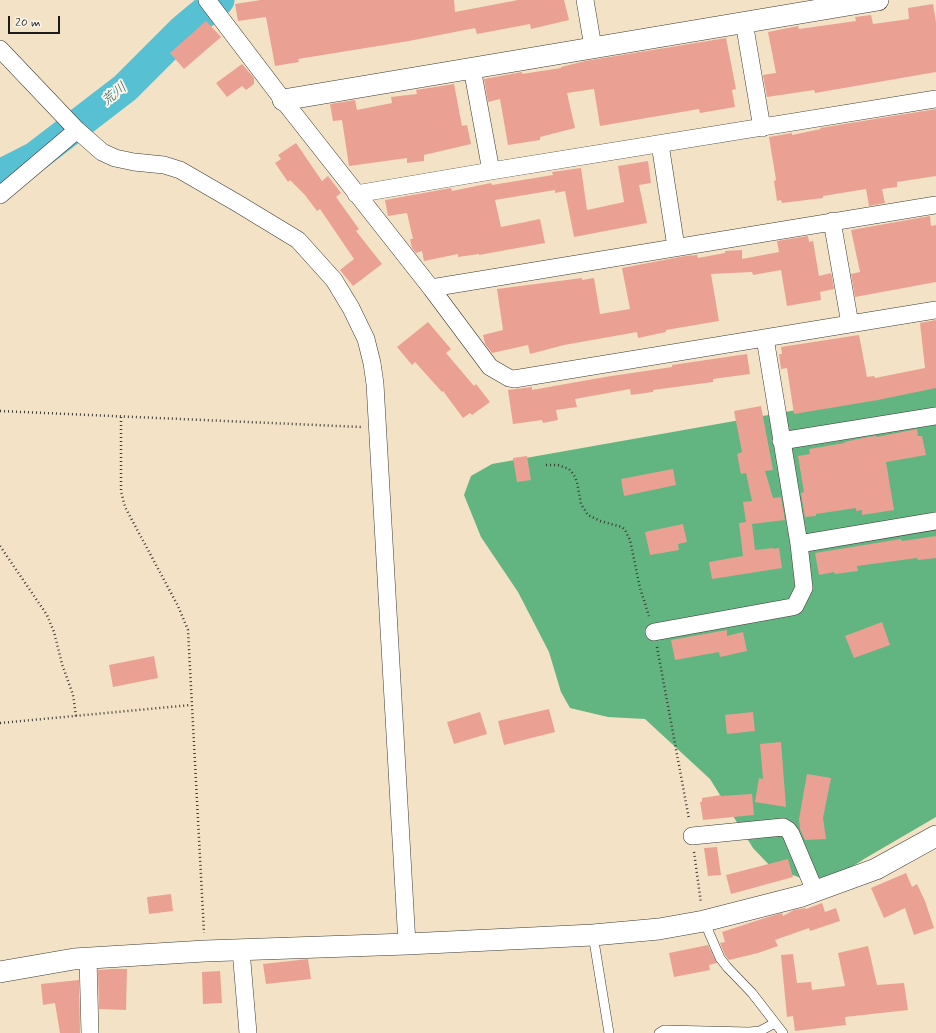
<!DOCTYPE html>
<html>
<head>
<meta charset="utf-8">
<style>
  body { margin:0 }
  #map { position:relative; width:936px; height:1033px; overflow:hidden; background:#f3e2c5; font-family:Mynerve,sans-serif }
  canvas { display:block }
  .scale { position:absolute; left:8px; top:16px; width:52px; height:18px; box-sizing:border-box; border:2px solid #1c1c1c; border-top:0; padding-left:5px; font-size:12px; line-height:14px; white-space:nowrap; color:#1c1c1c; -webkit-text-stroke:3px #fbf7ec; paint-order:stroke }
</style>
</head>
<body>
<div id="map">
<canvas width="936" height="1033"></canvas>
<div class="scale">20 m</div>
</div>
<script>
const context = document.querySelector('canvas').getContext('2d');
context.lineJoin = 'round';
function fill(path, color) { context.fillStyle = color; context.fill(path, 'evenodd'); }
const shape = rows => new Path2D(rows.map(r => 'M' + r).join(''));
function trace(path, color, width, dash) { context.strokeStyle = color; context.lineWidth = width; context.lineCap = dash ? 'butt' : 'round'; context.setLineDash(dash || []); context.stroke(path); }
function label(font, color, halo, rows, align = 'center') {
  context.font = font + ' Mynerve,"Klee One",sans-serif'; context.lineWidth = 4; context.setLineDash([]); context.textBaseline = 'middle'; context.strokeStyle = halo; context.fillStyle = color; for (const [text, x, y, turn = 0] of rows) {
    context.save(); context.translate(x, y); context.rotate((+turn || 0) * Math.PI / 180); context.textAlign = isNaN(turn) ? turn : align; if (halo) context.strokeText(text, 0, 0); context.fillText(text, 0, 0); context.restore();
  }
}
const forest = shape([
  [936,387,936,817,864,859,827,883,809,881,771,867,753,848,710,779,645,719,608,717,570,708,561,692,549,652,518,592,481,537,464,495,471,476,492,464,915,389]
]);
const river = shape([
  [0,175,35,157,125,88,182,31,219,0]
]);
const building = shape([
  [261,0,454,0,455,12,518,0,564,0,569,20,531,29,530,24,477,34,475,28,409,41,298,59,299,62,275,66,266,17,238,21,235,4],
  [933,4,936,22,936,72,815,93,814,90,767,97,763,75,776,73,768,32,798,26,799,29,856,21,855,17,871,15,873,24,909,19,908,8],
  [206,21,221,37,184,69,170,53],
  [726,38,736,89,732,90,735,107,700,113,699,109,600,126,594,89,567,93,575,128,540,137,540,140,508,145,500,99,488,102,484,79,522,72,522,74,561,68,561,67,585,61],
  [242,64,254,78,254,84,246,90,242,86,227,97,216,83],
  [454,84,462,126,467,125,471,144,424,155,424,161,407,163,407,158,349,166,342,120,333,121,330,104,355,100,357,110,392,103,391,97,417,94,416,90],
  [936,109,936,176,897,182,897,187,882,189,885,203,869,206,866,189,823,196,823,198,782,203,781,200,777,201,774,181,776,180,769,137,792,133,792,135,821,129,820,128],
  [296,143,322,181,328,176,341,193,336,197,359,229,356,231,382,264,353,286,340,270,354,259,320,209,317,211,305,195,290,180,288,182,275,163,281,159,278,155],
  [648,161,651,183,639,185,647,223,574,237,565,191,555,193,555,190,495,200,501,227,540,219,545,243,479,255,479,254,458,257,458,254,424,261,422,251,416,253,412,248,410,239,413,239,407,213,388,216,385,200,451,188,452,191,491,183,492,185,553,175,552,172,581,168,587,210,624,202,618,166],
  [930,216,931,226,936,225,936,282,855,297,851,274,860,272,851,230],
  [808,236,809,242,813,241,819,276,831,273,832,277,834,289,820,292,821,300,787,306,781,270,753,275,752,272,711,274,719,321,666,330,666,332,638,338,637,332,564,345,530,354,528,345,492,353,485,344,483,335,503,330,497,289,582,278,582,280,594,278,600,314,630,309,622,268,685,256,697,255,698,258,725,253,725,251,742,250,742,259,779,252,777,241],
  [936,320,936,388,878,400,794,414,787,368,781,369,779,354,782,354,781,347,859,335,867,377,874,376,875,378,925,368,920,323],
  [428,322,451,349,446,353,474,386,476,384,490,402,472,415,470,413,463,418,443,391,442,392,415,362,412,365,397,347],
  [747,354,750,374,713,379,713,382,653,390,653,392,631,395,630,389,575,399,577,407,556,410,558,420,543,423,542,420,513,424,508,390,532,387,532,390,605,377,672,367,672,365],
  [761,406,773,470,765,471,773,498,781,497,785,520,752,524,755,550,773,548,773,549,779,548,782,568,712,579,709,562,743,556,739,523,746,522,743,502,752,501,746,473,741,474,737,454,742,452,734,411],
  [917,429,918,436,922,436,926,455,886,462,894,510,862,515,862,510,856,511,856,508,816,514,816,516,805,517,801,493,804,492,798,456,810,454,809,449,845,443,844,442,868,437,876,436,877,437],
  [527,456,531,480,517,482,513,458],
  [673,469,676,485,624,496,621,479],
  [683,524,687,542,678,544,679,550,650,555,645,532],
  [936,536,936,558,918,560,917,558,857,566,858,571,835,574,834,572,819,575,815,553,901,539,902,541],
  [882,622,890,645,854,658,845,636],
  [727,630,727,636,743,632,747,651,720,657,719,652,675,660,671,640],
  [154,656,158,678,113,687,109,665],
  [549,709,555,732,504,745,498,721],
  [480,712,487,734,454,744,447,722],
  [753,712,755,731,727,734,725,715],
  [781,742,786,807,755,802,759,778,763,779,760,744],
  [807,774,831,778,823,818,826,839,805,840,800,829,799,819],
  [752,794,754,815,703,820,700,802,702,802,702,798,721,795,721,796],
  [717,847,721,875,708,876,704,848],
  [788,859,793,877,731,894,726,875],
  [906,873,912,887,917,884,925,901,934,928,914,935,905,908,884,918,871,888],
  [171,894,173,911,149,914,147,897],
  [822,903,825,912,836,908,840,921,810,931,809,928,775,940,778,946,758,953,729,960,725,955,720,943,725,942,722,932,768,917,782,913,783,916,794,910,805,908,806,909],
  [708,945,717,963,709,965,710,970,674,977,669,953],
  [868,946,877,985,904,983,908,1010,845,1017,846,1025,795,1031,793,1016,787,1017,781,955,793,954,797,983,811,982,812,990,845,986,838,953],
  [308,959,311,979,266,984,263,964],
  [113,969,127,969,126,1010,99,1009,98,970],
  [220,971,222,1003,203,1004,202,972],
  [79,980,80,1033,60,1033,55,1003,43,1005,41,984]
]);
const path = shape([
  [0,411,361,427],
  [121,417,121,491,125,507,178,606,188,630,204,933],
  [546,465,558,465,569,469,574,475,577,482,581,504,588,515,600,521,622,527,625,530,630,540,640,588,649,616],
  [0,546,47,615,54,632,62,664,73,695,76,716],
  [657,647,689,819],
  [0,723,191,705],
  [694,852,701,903]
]);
const service = shape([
  [704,921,720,958,727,967,752,993,783,1033],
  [593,935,609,1033],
  [659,1033,664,1030,749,1032,760,1031,775,1023]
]);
const minor = shape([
  [207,0,283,100,431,288,490,367,509,378,514,379,936,310],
  [585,0,593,47],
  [744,22,762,128],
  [0,49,77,130,102,152,115,158,134,162,164,165,180,170,237,203,298,240,334,280,351,308,366,339,372,363,375,384,407,944],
  [472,68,491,171],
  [660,144,676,247],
  [356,194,491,171,936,99],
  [0,195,77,130],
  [832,221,850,324],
  [431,288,936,205],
  [781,441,936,416],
  [799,544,936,521],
  [654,632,792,607,795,606,804,588,799,544,765,338],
  [692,836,783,827,788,830,791,834,815,891],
  [241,950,248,1033],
  [88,958,90,1033]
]);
const tertiary = shape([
  [283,100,878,0],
  [0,972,74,959,205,951,407,944,593,935,659,929,704,921,802,896,876,869,936,836]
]);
const waterNames = [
  ["荒川",115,95,-39]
];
fill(forest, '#62b480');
trace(river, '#57c0d3', 31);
fill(building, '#eaa194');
trace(service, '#3c3a35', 10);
trace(minor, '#3c3a35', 18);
trace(tertiary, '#3c3a35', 22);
trace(path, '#3c3a35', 2.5, [1, 3]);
trace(service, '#fff', 9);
trace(minor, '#fff', 17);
trace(tertiary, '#fff', 21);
label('italic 14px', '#345e65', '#fbf7ec', waterNames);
</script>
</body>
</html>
